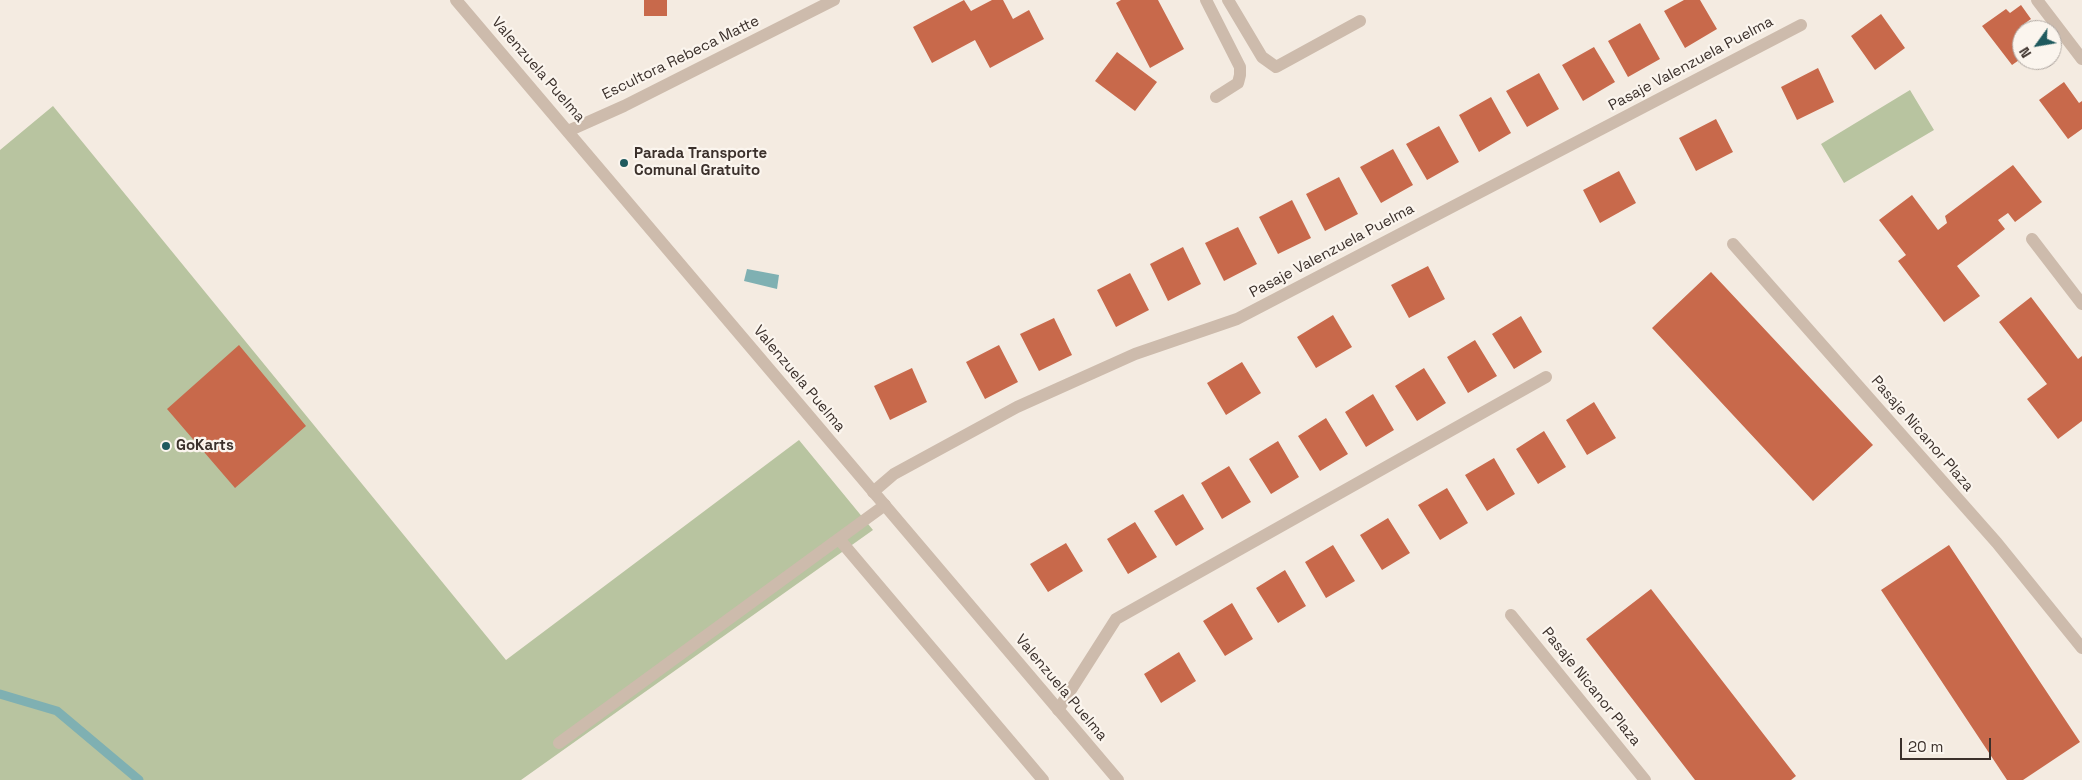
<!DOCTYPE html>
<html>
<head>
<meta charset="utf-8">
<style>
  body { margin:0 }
  #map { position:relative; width:2082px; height:780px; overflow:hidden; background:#f4ebe1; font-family:"Space Grotesk",sans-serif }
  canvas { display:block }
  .north { position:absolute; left:2012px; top:20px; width:50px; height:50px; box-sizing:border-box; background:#fbf5ee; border:1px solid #aea6a0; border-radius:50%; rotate:238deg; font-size:14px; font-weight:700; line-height:20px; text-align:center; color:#3b302b }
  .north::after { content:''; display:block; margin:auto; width:18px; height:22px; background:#1f5a5e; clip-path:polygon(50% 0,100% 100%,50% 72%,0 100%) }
  .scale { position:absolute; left:1900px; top:738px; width:91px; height:22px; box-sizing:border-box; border:2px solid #3b302b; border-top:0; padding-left:6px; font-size:15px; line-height:18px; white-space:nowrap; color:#3b302b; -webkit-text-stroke:4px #fbf5ee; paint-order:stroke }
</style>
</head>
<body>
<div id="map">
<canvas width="2082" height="780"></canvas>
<div class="north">N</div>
<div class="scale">20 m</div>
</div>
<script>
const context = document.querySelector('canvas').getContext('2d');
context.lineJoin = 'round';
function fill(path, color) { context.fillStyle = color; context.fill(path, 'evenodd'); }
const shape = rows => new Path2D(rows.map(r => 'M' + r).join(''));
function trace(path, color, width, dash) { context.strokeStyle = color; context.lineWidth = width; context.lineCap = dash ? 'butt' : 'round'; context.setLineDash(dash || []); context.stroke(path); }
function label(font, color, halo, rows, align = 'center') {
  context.font = font + ' "Space Grotesk",sans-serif'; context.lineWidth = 4.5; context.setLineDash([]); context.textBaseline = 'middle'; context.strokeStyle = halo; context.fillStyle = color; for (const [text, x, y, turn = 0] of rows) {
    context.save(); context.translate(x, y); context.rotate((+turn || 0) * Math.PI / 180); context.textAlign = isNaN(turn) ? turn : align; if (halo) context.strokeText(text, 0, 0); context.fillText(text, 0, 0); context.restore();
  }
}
const green = shape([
  [1910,90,1934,130,1844,183,1821,144],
  [53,106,506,660,799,440,873,530,521,780,0,780,0,150]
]);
const water = shape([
  [747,269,779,275,777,289,744,281]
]);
const stream = shape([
  [0,694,57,711,139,780]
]);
const building = shape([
  [644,0,667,0,667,16,644,16],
  [964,0,971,11,992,0,1003,0,1013,19,1029,10,1044,39,990,68,975,40,932,63,913,27],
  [1121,0,1158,0,1184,49,1150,68,1116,3],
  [1684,0,1700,0,1717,29,1685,48,1664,11],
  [2021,5,2031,19,2021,26,2023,30,2022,58,2012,65,1982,26,2006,9,2010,13],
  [1881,14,1905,48,1875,70,1851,36],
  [1640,23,1660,59,1628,77,1608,41],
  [1594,47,1615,82,1583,101,1562,65],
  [1117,52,1157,82,1135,111,1095,81],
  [1818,68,1834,102,1797,120,1781,87],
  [1539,73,1559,109,1527,127,1506,91],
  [2064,82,2079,103,2082,101,2082,129,2068,139,2039,100],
  [1491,97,1511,133,1479,152,1459,115],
  [1716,119,1733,152,1696,171,1679,138],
  [1439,126,1459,162,1427,180,1406,144],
  [1393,149,1413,185,1381,203,1360,167],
  [2013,165,2042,202,2015,222,2008,213,1998,220,2005,229,1957,266,1980,296,1944,322,1898,261,1906,255,1879,220,1912,195,1938,230,1947,223,1945,216],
  [1619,171,1636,203,1600,223,1583,190],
  [1339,177,1358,214,1325,231,1306,194],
  [1292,200,1311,238,1278,254,1259,217],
  [1238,227,1257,264,1224,281,1205,243],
  [1183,247,1201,284,1168,301,1150,264],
  [1428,266,1445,299,1409,318,1391,285],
  [1711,272,1873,445,1813,501,1652,328],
  [1130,273,1149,310,1116,327,1097,290],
  [2031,297,2078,359,2082,356,2082,421,2058,439,2027,399,2047,384,1999,322],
  [1333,315,1352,347,1316,368,1297,337],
  [1521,316,1542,352,1514,369,1492,334],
  [1054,318,1072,355,1039,371,1020,334],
  [1475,340,1497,376,1468,393,1447,357],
  [239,345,306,426,235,488,167,409],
  [999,345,1018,382,985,399,966,362],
  [1242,362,1261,393,1226,415,1207,383],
  [912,368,927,402,890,420,874,386],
  [1424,368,1446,403,1417,421,1395,386],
  [1373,394,1394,430,1366,447,1345,412],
  [1594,402,1616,438,1587,455,1566,420],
  [1326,418,1348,454,1320,471,1298,436],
  [1544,431,1566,467,1538,484,1516,449],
  [1278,441,1299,477,1271,494,1249,459],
  [1494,458,1515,494,1487,511,1465,475],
  [1229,466,1251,502,1222,519,1201,483],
  [1447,488,1468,523,1440,540,1418,505],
  [1183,494,1204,529,1176,546,1154,511],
  [1388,518,1410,553,1382,570,1360,535],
  [1135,522,1157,557,1128,574,1107,539],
  [1066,543,1083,571,1048,592,1030,564],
  [1333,545,1355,581,1326,598,1305,562],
  [1949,545,2080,742,2023,780,2007,780,1881,590],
  [1285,570,1306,606,1278,623,1256,588],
  [1651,589,1796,776,1791,780,1695,780,1586,639],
  [1232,603,1253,639,1225,656,1203,621],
  [1179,652,1196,681,1161,703,1144,674]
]);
const service = shape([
  [1206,0,1240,67,1240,75,1238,83,1216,97],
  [1228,0,1262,57,1276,67,1360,21],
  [839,539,1043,780],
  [559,743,885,505]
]);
const minor = shape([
  [2037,0,2082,59],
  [568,131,624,106,834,0],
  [2032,239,2082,304],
  [1733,244,1997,543,2082,648],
  [873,492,894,474,1017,407,1135,354,1237,319,1801,25],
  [1511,615,1645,780],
  [1058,710,1116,619,1546,377]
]);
const tertiary = shape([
  [456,0,1118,780]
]);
const markers = [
  [624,163,5,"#1f5a5e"],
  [166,446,5,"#1f5a5e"]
];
const streetNames = [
  ["Escultora Rebeca Matte",681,58,-26],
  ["Pasaje Valenzuela Puelma",1691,64,-28],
  ["Valenzuela Puelma",538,70,49],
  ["Pasaje Valenzuela Puelma",1332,251,-28],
  ["Valenzuela Puelma",799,379,50],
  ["Pasaje Nicanor Plaza",1922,434,49],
  ["Pasaje Nicanor Plaza",1591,687,51],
  ["Valenzuela Puelma",1061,688,50]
];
const poiNames = [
  ["Parada Transporte",634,154],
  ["Comunal Gratuito",634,171],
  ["GoKarts",176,446]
];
fill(green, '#b8c4a0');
fill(water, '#7fb0b2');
trace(stream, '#7fb0b2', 9);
fill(building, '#c8694b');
trace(service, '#cdbbac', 12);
trace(minor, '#cdbbac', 12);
trace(tertiary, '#cdbbac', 12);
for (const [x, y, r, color] of markers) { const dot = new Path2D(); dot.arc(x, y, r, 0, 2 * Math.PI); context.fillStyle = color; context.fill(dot); trace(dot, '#fbf5ee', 2); }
label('15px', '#3b302b', '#fbf5ee', streetNames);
label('bold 15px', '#3b302b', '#fbf5ee', poiNames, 'left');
</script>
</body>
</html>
